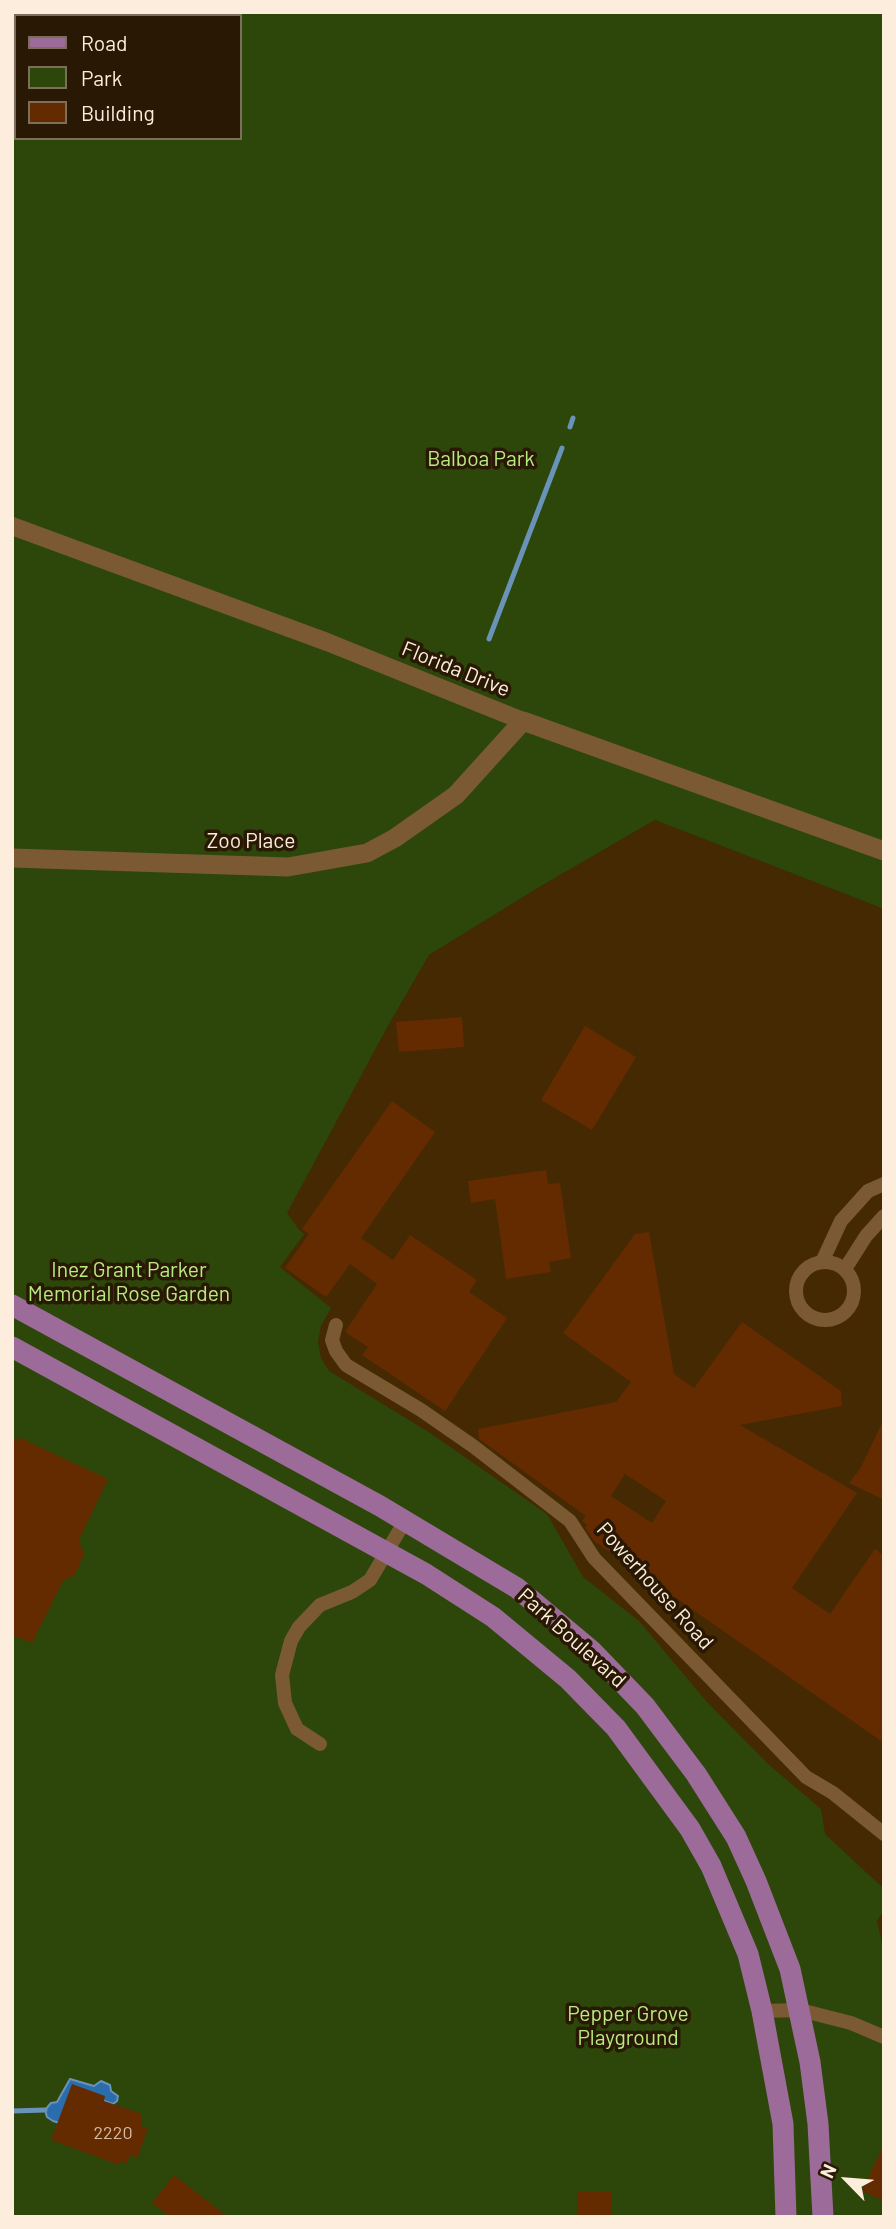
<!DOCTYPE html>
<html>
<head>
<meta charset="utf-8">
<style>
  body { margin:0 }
  #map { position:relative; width:896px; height:2229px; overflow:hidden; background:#372102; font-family:Barlow,sans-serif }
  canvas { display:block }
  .frame { position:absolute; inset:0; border:14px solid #fceddc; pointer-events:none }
  .legend { position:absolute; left:14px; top:14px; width:228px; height:126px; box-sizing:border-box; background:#291904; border:2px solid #7d6e5a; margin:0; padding:9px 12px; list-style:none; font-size:21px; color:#fceddc }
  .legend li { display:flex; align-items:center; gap:14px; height:35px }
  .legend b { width:35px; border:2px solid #7d6e5a }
  .north { position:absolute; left:812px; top:2145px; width:70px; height:70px; -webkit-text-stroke:5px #291904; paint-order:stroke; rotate:295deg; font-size:19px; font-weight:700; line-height:28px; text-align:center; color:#fceddc }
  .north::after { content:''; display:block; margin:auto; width:24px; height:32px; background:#fceddc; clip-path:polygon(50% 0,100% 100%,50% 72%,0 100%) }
</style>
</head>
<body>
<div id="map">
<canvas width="896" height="2229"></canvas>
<div class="frame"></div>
<ul class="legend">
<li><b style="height:9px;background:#9d6b9a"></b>Road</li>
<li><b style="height:19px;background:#2d470a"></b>Park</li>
<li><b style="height:19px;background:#642b00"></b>Building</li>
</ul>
<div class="north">N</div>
</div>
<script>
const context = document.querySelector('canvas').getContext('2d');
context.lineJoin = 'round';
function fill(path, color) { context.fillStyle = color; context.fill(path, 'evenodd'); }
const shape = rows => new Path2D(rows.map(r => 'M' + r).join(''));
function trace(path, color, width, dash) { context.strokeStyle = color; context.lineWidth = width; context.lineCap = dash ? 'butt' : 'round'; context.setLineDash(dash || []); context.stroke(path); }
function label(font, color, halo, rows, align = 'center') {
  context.font = font + ' Barlow,sans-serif'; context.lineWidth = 7; context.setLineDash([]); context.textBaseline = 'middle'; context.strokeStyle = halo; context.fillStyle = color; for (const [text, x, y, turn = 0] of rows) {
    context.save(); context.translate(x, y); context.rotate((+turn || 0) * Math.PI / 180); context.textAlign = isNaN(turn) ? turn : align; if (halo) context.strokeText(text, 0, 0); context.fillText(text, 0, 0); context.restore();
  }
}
const built = shape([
  [655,820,884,909,884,2003,206,1377,275,1234,388,1026,429,955,541,886]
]);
const green = shape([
  [12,12,884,12,884,909,655,820,541,886,429,955,388,1026,287,1213,299,1230,304,1234,280,1267,331,1308,321,1326,318,1342,321,1358,329,1371,430,1433,547,1514,583,1577,639,1621,706,1701,767,1763,821,1809,825,1834,884,1889,884,1910,877,1921,884,1953,884,2217,12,2217],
  [16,16,240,16,240,138,16,138]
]);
const water = shape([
  [70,2079,94,2086,101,2081,110,2085,111,2091,118,2096,117,2101,113,2104,75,2091,63,2124,53,2121,47,2117,45,2110,51,2103,57,2102,70,2079]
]);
const stream = shape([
  [570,427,573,418],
  [489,639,562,448],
  [12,2111,45,2110]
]);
const building = shape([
  [462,1017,464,1047,399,1052,396,1022],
  [585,1026,636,1057,592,1130,541,1100],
  [392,1101,435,1132,361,1238,393,1260,410,1235,477,1280,469,1292,507,1318,445,1411,362,1355,368,1347,345,1332,377,1284,350,1264,326,1297,285,1268,309,1234,302,1229],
  [546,1170,548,1184,560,1183,571,1258,549,1262,551,1272,506,1279,495,1199,471,1203,468,1181],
  [649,1232,674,1374,694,1388,742,1322,841,1391,842,1406,740,1425,857,1493,792,1588,830,1614,875,1549,884,1556,884,1743,594,1541,585,1527,587,1525,582,1521,586,1516,479,1439,478,1429,616,1402,631,1382,563,1333,635,1234],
  [625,1474,666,1501,652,1523,611,1496],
  [884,1419,884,1500,849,1483,860,1469],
  [18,1437,108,1479,79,1540,84,1554,75,1575,63,1581,32,1643,12,1635,12,1439,17,1441],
  [72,2084,105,2096,104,2101,142,2114,141,2126,148,2129,137,2158,130,2155,127,2163,120,2161,119,2165,51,2140],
  [884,2144,884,2201,862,2191],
  [174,2175,228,2217,170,2217,152,2203],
  [577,2191,612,2192,612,2216,577,2216]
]);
const minor = shape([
  '796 1291a29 29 0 1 1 58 0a29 29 0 1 1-58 0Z',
  [822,1262,841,1221,868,1191,884,1184],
  [845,1269,866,1236,884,1216],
  [336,1325,332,1340,336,1351,346,1365,421,1410,473,1446,570,1521,594,1558,806,1777,833,1793,884,1834],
  [320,1744,297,1729,285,1703,282,1675,291,1641,299,1627,320,1605,352,1592,370,1580,405,1521],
  [762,2011,800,2010,851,2023,884,2037]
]);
const tertiary = shape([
  [12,526,327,642,523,721]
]);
const secondary = shape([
  [12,858,288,867,367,853,395,838,456,795,523,721,884,851]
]);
const primary = shape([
  [12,1305,380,1506,517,1588,592,1651,645,1706,696,1774,736,1837,756,1881,790,1969,810,2062,818,2124,823,2217],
  [12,1347,426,1574,493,1617,568,1679,616,1728,690,1829,711,1866,748,1954,762,2011,783,2124,786,2217]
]);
const numberNames = [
  ["2220",113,2133]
];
const parkNames = [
  ["Balboa Park",481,459],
  ["Inez Grant Parker",129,1270],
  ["Memorial Rose Garden",129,1294],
  ["Pepper Grove",628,2014],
  ["Playground",628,2038]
];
const streetNames = [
  ["Florida Drive",456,669,22],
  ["Zoo Place",251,841],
  ["Powerhouse Road",655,1586,48],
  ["Park Boulevard",572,1638,42]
];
fill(built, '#442902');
fill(green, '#2d470a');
fill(water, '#2b6dac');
trace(water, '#6a93ba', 2);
trace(stream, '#6a93ba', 5);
fill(building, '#642b00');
trace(minor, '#7b5a33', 14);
trace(tertiary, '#7b5a33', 18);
trace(secondary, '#7b5a33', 19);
trace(primary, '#9d6b9a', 21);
label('18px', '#d6bca5', null, numberNames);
label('21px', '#b7ec80', '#291904', parkNames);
label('21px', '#fceddc', '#291904', streetNames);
</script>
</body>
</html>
